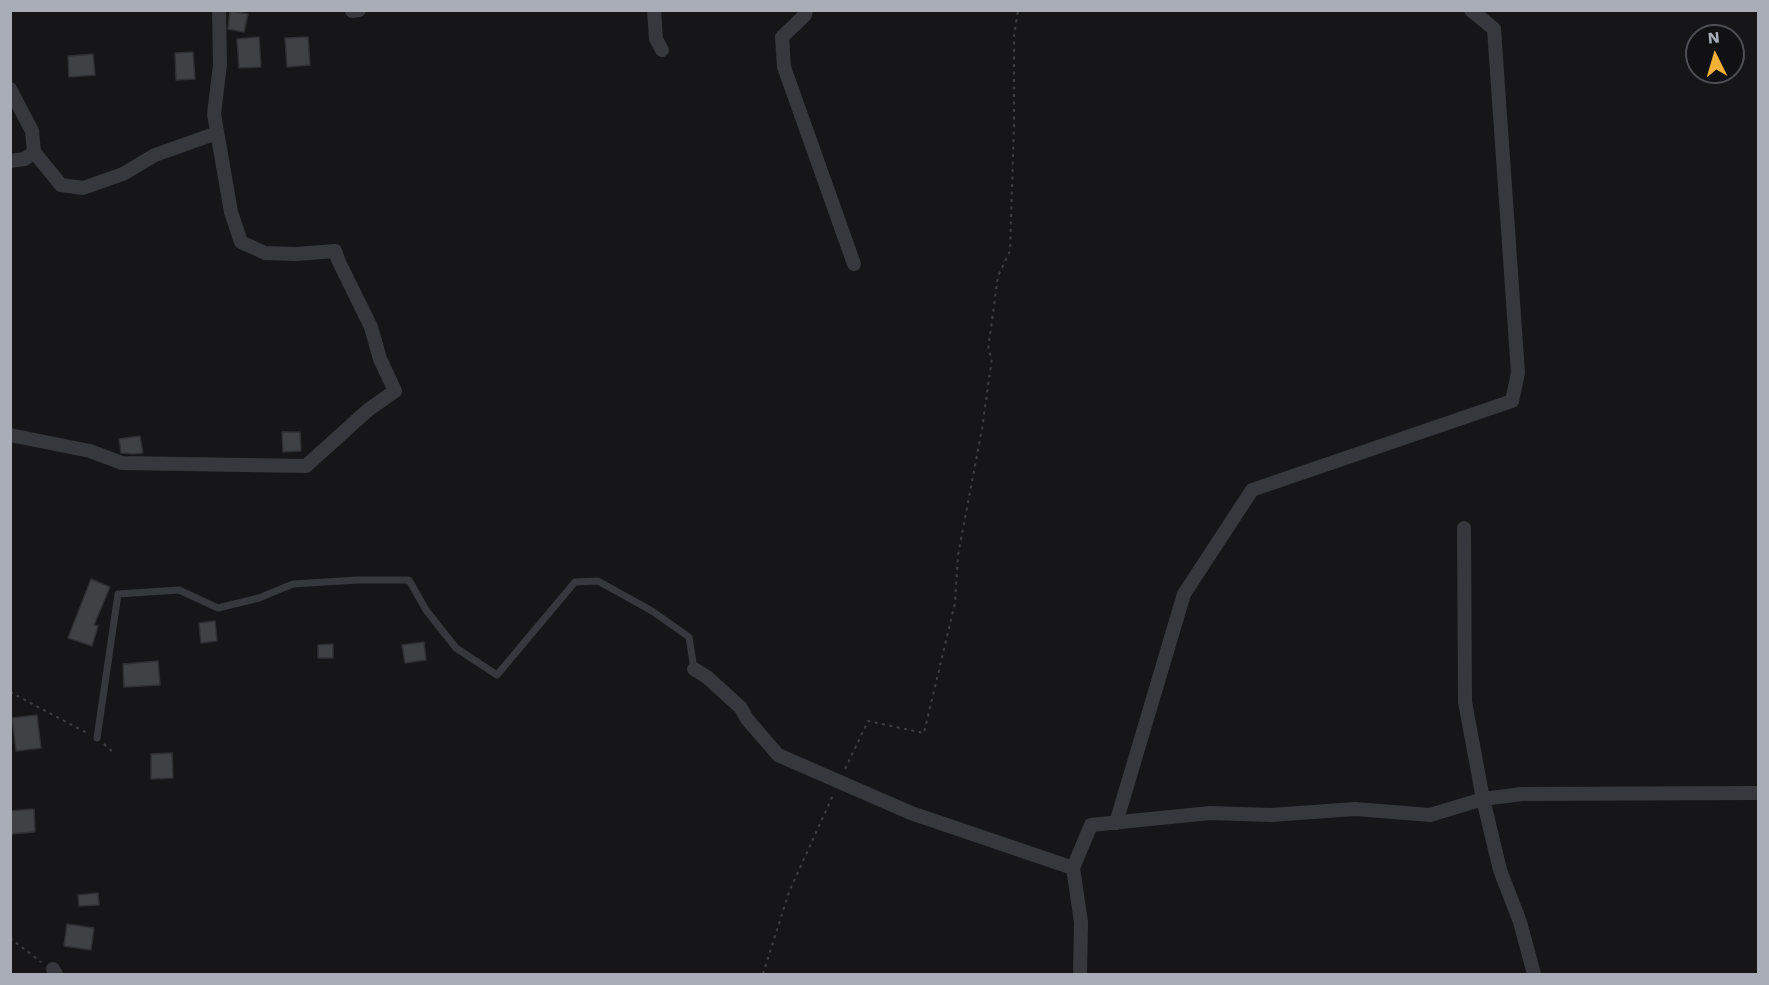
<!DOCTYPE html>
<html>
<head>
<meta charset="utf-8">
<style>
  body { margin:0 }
  #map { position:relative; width:1769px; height:985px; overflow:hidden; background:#161618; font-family:"Work Sans",sans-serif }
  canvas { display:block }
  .frame { position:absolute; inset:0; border:12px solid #a8adb8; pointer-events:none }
  .north { position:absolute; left:1685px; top:24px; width:60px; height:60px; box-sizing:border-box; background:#111113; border:2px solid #4d4f55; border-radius:50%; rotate:355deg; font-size:16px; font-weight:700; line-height:24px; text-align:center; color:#a8adb8 }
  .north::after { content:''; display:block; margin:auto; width:21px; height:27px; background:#f2b134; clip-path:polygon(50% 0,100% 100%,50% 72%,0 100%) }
</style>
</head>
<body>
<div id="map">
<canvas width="1769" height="985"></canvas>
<div class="frame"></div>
<div class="north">N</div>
</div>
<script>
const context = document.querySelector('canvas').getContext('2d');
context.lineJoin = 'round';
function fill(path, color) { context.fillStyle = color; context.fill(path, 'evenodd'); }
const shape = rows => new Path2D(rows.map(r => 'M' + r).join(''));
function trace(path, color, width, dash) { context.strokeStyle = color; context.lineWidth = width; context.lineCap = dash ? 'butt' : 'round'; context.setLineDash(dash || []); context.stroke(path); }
const building = shape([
  [230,11,248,14,244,32,228,29,230,11],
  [259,37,261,67,239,68,237,39,259,37],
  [308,37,310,65,287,67,285,38,308,37],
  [193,52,195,79,176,80,175,53,193,52],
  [93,54,95,75,69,77,68,56,93,54],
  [282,432,300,432,301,451,283,452,282,432],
  [140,436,143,453,133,454,121,453,119,439,140,436],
  [91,579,110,587,94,625,98,626,92,646,68,638,91,579],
  [215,621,217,641,201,643,199,623,215,621],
  [424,642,426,660,405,663,402,645,424,642],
  [333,644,333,658,318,658,318,645,333,644],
  [158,661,160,685,124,687,123,664,158,661],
  [37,715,41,748,16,751,12,718,37,715],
  [172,753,173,778,151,779,151,754,172,753],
  [34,809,35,832,10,834,10,811,34,809],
  [98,893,99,905,79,906,78,895,98,893],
  [67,924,94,928,91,950,64,946,67,924]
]);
const path = shape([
  [10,692,87,733],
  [104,744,114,753],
  [845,769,868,721,924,733,955,603,958,555,982,429,992,358,988,350,998,276,1010,251,1014,126,1014,36,1018,10],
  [10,938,41,962],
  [763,974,789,892,834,793]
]);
const lane = shape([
  [97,738,118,594,179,590,218,608,259,598,293,584,358,580,409,580,426,610,456,648,497,675,575,582,598,581,652,611,689,637,694,669]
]);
const street = shape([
  [654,10,656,39,662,50],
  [806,10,805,15,782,37,784,67,854,264],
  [352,11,359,10],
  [10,89,32,131,34,152,25,159,10,161],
  [34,152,61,185,83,188,123,174,155,155,217,133],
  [10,435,90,451,122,463,306,466,368,410,395,391,380,359,371,327,339,262,335,251,296,254,265,253,241,242,231,212,214,114,220,65,219,10],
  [694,669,707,677,741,708,747,719,778,755,911,813,1073,868,1091,825,1210,813,1271,815,1355,809,1430,815,1483,799,1465,702,1464,528],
  [1116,823,1184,594,1252,490,1512,401,1518,373,1494,29,1471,10],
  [1073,868,1081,922,1080,974],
  [53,969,56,974],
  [1534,974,1520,922,1500,870,1483,799,1522,794,1758,793]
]);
fill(building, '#404145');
trace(building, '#303034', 1.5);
trace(path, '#3d3f44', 2, [3, 4.5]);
trace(lane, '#37383d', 7);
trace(street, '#37383d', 14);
</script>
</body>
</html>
